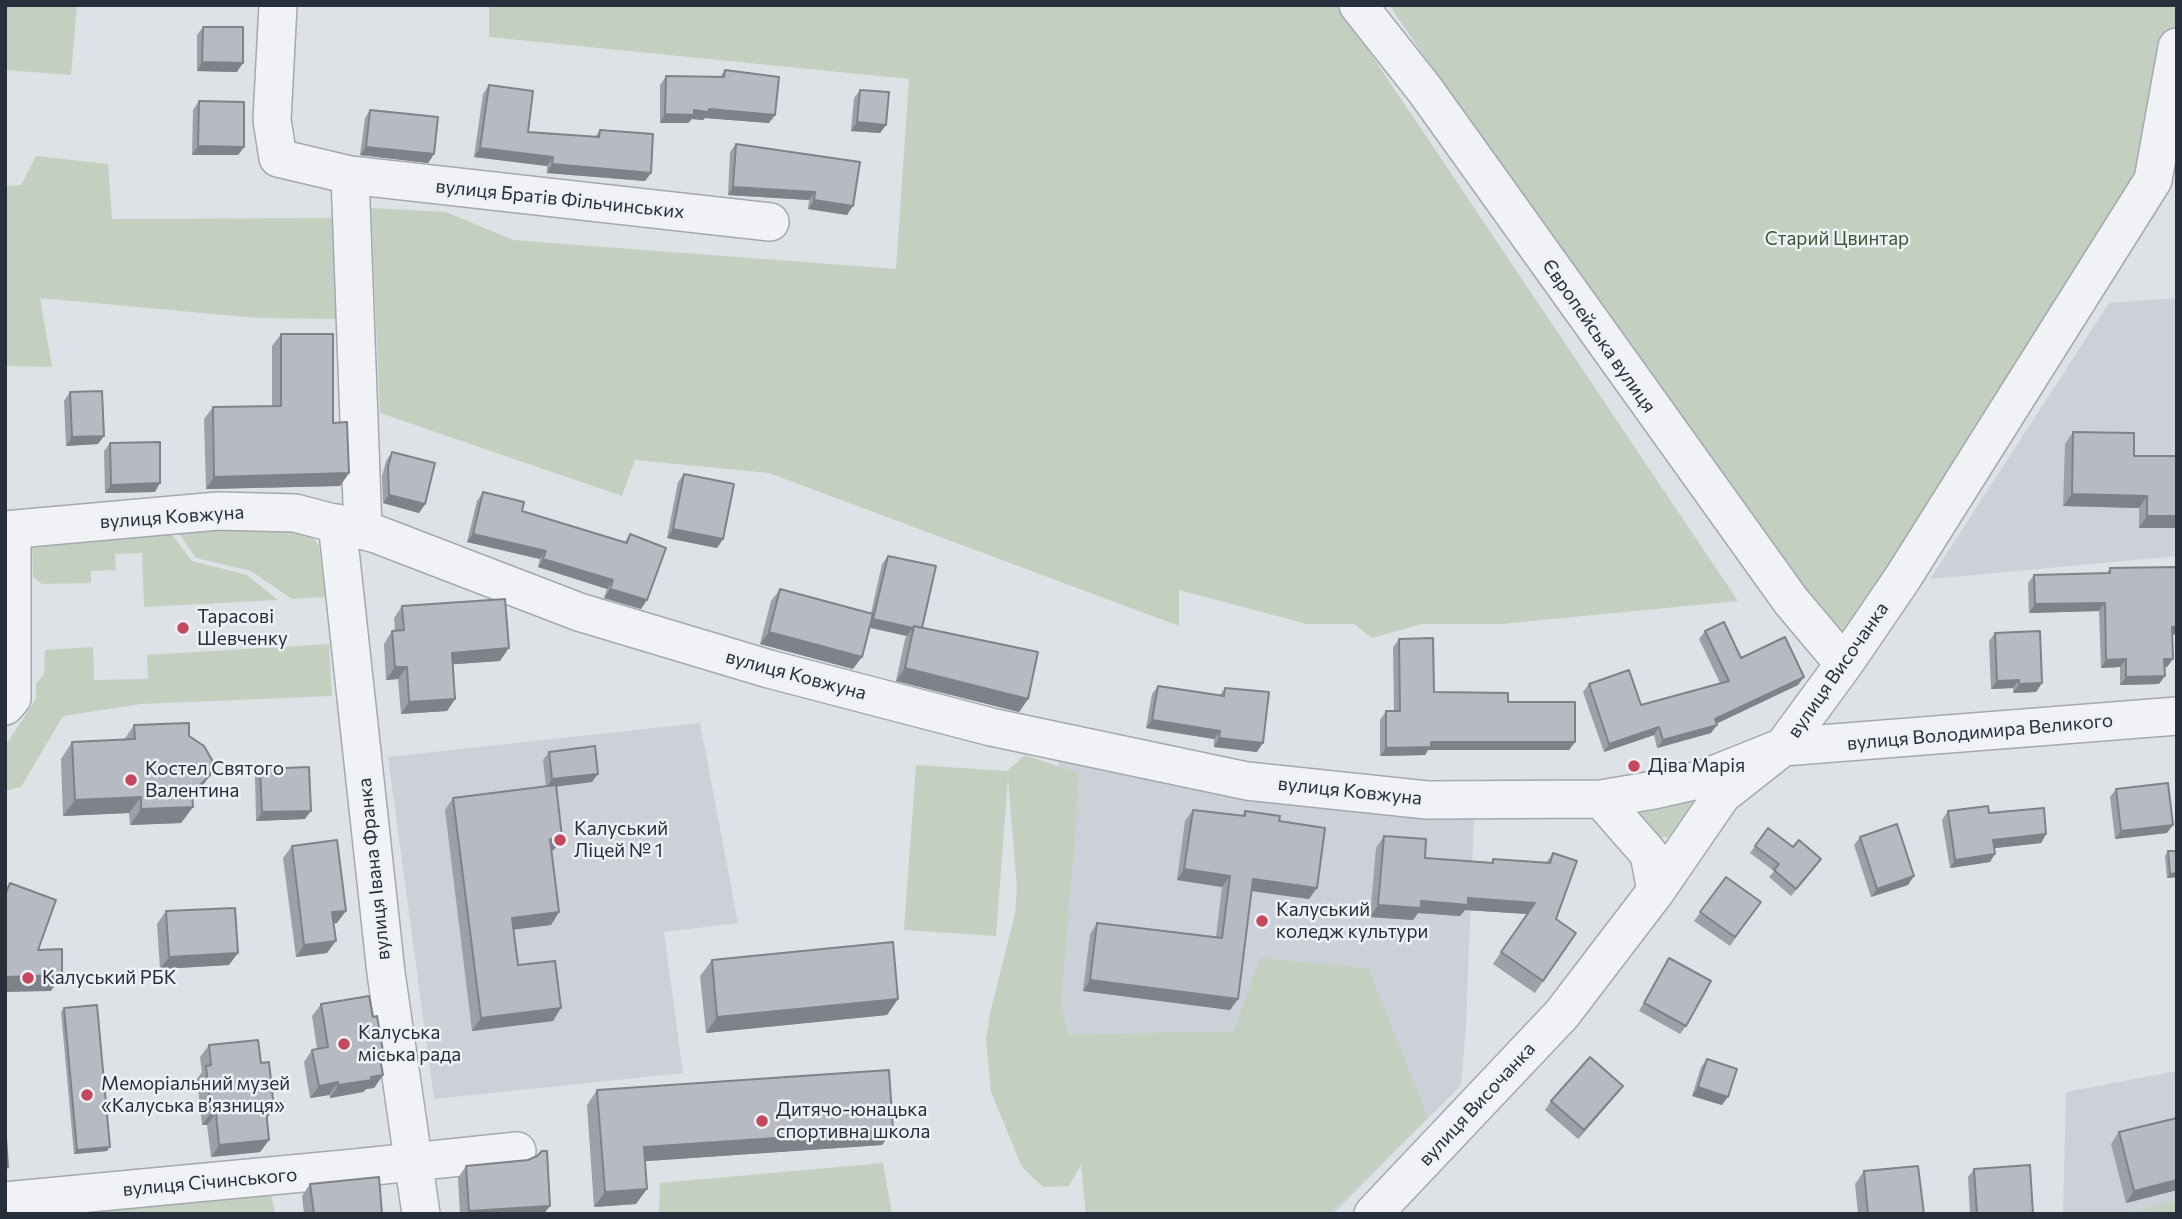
<!DOCTYPE html>
<html>
<head>
<meta charset="utf-8">
<style>
  body { margin:0 }
  #map { position:relative; width:2182px; height:1219px; overflow:hidden; background:#dee1e6; font-family:Commissioner,sans-serif }
  canvas { display:block }
  .frame { position:absolute; inset:0; border:7px solid #282f3c; pointer-events:none }
</style>
</head>
<body>
<div id="map">
<canvas width="2182" height="1219"></canvas>
<div class="frame"></div>
</div>
<script>
const context = document.querySelector('canvas').getContext('2d');
context.lineJoin = 'round';
function fill(path, color) { context.fillStyle = color; context.fill(path, 'evenodd'); }
const shape = rows => new Path2D(rows.map(r => 'M' + r).join(''));
function trace(path, color, width, dash) { context.strokeStyle = color; context.lineWidth = width; context.lineCap = dash ? 'butt' : 'round'; context.setLineDash(dash || []); context.stroke(path); }
function label(font, color, halo, rows, align = 'center') {
  context.font = font + ' Commissioner,sans-serif'; context.lineWidth = 5; context.setLineDash([]); context.textBaseline = 'middle'; context.strokeStyle = halo; context.fillStyle = color; for (const [text, x, y, turn = 0] of rows) {
    context.save(); context.translate(x, y); context.rotate((+turn || 0) * Math.PI / 180); context.textAlign = isNaN(turn) ? turn : align; if (halo) context.strokeText(text, 0, 0); context.fillText(text, 0, 0); context.restore();
  }
}
const built = shape([
  [2177,298,2177,556,1930,579,2109,303],
  [700,723,738,923,664,932,683,1073,434,1099,388,757],
  [1059,757,1474,817,1466,1025,1461,1085,1333,1214,1086,1214,1074,1092,1048,1036],
  [2177,1071,2177,1214,2063,1214,2066,1092]
]);
const green = shape([
  [5,5,77,5,71,75,5,70],
  [489,5,1338,5,1738,601,1501,624,1422,624,1372,638,1354,624,1307,624,1179,590,1179,626,769,473,635,460,622,496,380,413,371,208,446,212,513,240,896,269,909,79,489,37],
  [1389,5,2177,5,2177,47,2153,180,1844,664],
  [36,156,108,164,112,219,339,218,342,319,257,318,40,298,52,367,5,366,5,186,21,185],
  [218,527,307,528,319,546,325,597,292,599,251,571,196,558,177,531],
  [170,532,192,561,247,575,278,600,144,607,142,553,115,554,116,570,91,571,91,583,42,584,33,577,32,544],
  [329,644,332,696,141,704,63,716,21,787,5,791,5,746,36,699,36,683,44,675,45,650,93,647,94,680,148,679,147,655],
  [1025,755,1078,773,1076,824,1061,1003,1068,1035,1234,1031,1260,958,1368,968,1428,1118,1329,1214,1086,1214,1081,1165,1069,1186,1043,1187,1022,1167,991,1092,986,1040,990,1013,1015,913,1017,888,1008,778,996,936,904,930,916,765,1007,771],
  [1699,793,1669,837,1657,838,1637,813,1638,805],
  [883,1163,892,1214,659,1214,660,1183],
  [269,1183,275,1214,90,1214,95,1204],
  [2177,1200,2177,1214,2125,1214]
]);
const minor = shape([
  [278,5,272,120,278,158,350,175,770,222],
  [1358,5,1425,90,1791,601,1844,664],
  [350,175,363,530],
  [337,523,386,973,421,1214],
  [5,530,218,511,295,513,376,534,579,612,769,669,991,727,1247,781,1427,800,1601,799,1654,790,1703,779,1783,747,2177,716],
  [5,706,12,698,12,530],
  [1601,799,1649,854,1656,891],
  [5,1201,355,1168,517,1151],
  [1373,1214,1562,1014,1656,891,1722,795,1783,747,1844,664,1902,579,2153,180,2177,47]
]);
const wall = shape([
  [203,27,237,72,197,71,197,35],
  [725,70,775,115,769,123,705,118,703,120,692,119,688,123,660,123,660,85,666,76,720,77],
  [489,85,528,132,595,137,600,130,651,173,645,181,547,173,547,166,474,157,483,94],
  [860,90,886,125,880,133,851,131,854,98],
  [199,101,244,147,238,155,192,155,193,110],
  [370,110,434,154,428,163,360,155,365,118],
  [736,144,860,162,847,215,808,209,809,200,728,195,730,152],
  [281,334,333,423,349,473,340,486,206,489,204,419,213,407,272,406,272,346],
  [70,392,104,436,98,444,66,446,64,401],
  [2073,432,2134,456,2177,528,2139,528,2139,508,2063,506,2065,444],
  [110,443,155,492,105,493,104,451],
  [392,452,425,504,419,513,383,503,382,476,386,461],
  [684,474,723,539,717,548,667,538,678,482],
  [483,492,522,511,625,542,630,534,641,609,604,598,607,589,538,567,540,559,467,542,477,501],
  [888,556,922,628,1028,699,1019,712,896,681,905,639,907,636,870,628,853,669,760,644,771,601,780,589,871,613,882,564],
  [2177,567,2177,634,2172,635,2173,659,2167,667,2164,667,2159,684,2120,685,2120,667,2101,668,2099,611,2029,613,2028,583,2034,575,2107,573,2110,568],
  [402,606,500,661,453,664,455,699,447,711,401,714,398,679,386,680,384,644,392,631,395,631,394,618],
  [1705,631,1741,658,1798,685,1716,724,1711,733,1657,748,1654,735,1604,752,1583,692,1589,684,1641,705,1720,683,1699,639],
  [1995,633,2042,683,2036,692,2013,693,2013,688,1991,689,1989,641],
  [1399,639,1434,692,1508,702,1575,742,1569,750,1428,750,1425,755,1380,756,1380,720,1386,711,1394,711,1393,647],
  [1158,686,1220,695,1225,688,1257,752,1214,747,1214,739,1146,728,1152,694],
  [134,725,189,736,199,791,192,797,193,807,181,823,130,825,129,813,63,816,61,759,72,742,124,740],
  [549,752,592,782,556,786,554,850,551,850,559,912,551,925,513,929,518,965,553,1021,472,1031,445,810,453,798,546,787,543,760],
  [260,769,305,819,256,821,255,777],
  [2116,789,2167,833,2115,839,2110,797],
  [1193,810,1242,816,1245,811,1279,821,1309,899,1251,891,1238,999,1230,1010,1083,991,1090,934,1097,923,1216,937,1222,887,1177,880,1185,821],
  [1948,811,1989,813,2046,834,2041,843,1995,848,1990,862,1950,868,1942,820],
  [1768,828,1816,866,1791,896,1769,877,1774,871,1750,853],
  [1384,836,1425,858,1491,863,1493,859,1546,863,1553,853,1556,919,1576,933,1535,993,1493,964,1527,914,1465,910,1460,916,1418,913,1413,920,1370,917,1376,848],
  [1860,837,1908,885,1871,897,1854,845],
  [292,846,337,923,333,923,327,953,296,957,283,858],
  [2168,851,2177,877,2167,878,2165,856],
  [1726,877,1761,902,1730,946,1694,921],
  [166,911,229,965,160,969,157,924],
  [1669,958,1686,1026,1680,1034,1639,1011],
  [712,960,898,999,887,1015,706,1033,700,976],
  [321,1004,381,1062,383,1075,374,1088,366,1089,363,1092,330,1098,329,1095,310,1098,304,1062,312,1050,317,1049,312,1016],
  [64,1008,107,1151,74,1154,61,1012],
  [209,1045,261,1063,274,1108,267,1118,269,1140,260,1152,211,1157,207,1125,202,1125,197,1079,202,1072,200,1057],
  [1707,1059,1722,1105,1692,1096,1701,1067],
  [1623,1086,1617,1094,1578,1139,1545,1110,1551,1101],
  [597,1090,893,1130,882,1145,645,1161,636,1204,594,1207,587,1105],
  [2177,1118,2177,1190,2126,1203,2111,1144,2119,1132],
  [466,1166,544,1214,460,1214,458,1178],
  [1974,1169,2033,1214,1970,1214,1968,1177],
  [1864,1171,1924,1214,1858,1214,1855,1184],
  [310,1184,382,1214,304,1214,302,1196]
]);
const shadedWall = shape([
  [202,62,243,63,237,72,197,71],
  [709,109,775,115,769,123,705,118,703,120,692,119,688,123,660,123,665,114,694,110],
  [857,122,886,125,880,133,851,131],
  [198,146,244,147,238,155,192,155],
  [366,147,434,154,428,163,360,155],
  [480,148,553,157,547,166,474,157],
  [552,164,651,173,645,181,547,173],
  [733,187,815,192,809,200,728,195],
  [814,200,853,206,847,215,808,209],
  [104,436,98,444,66,446,72,437],
  [349,473,340,486,206,489,214,477],
  [160,483,155,492,105,493,111,485],
  [2072,494,2147,496,2139,508,2063,506],
  [389,495,425,504,419,513,383,503],
  [2147,516,2177,516,2177,528,2139,528],
  [673,529,723,539,717,548,667,538],
  [473,534,546,551,540,559,467,542],
  [543,559,613,580,607,589,538,567],
  [610,589,647,600,641,609,604,598],
  [2105,603,2099,611,2029,613,2035,604],
  [873,619,913,628,907,636,868,627],
  [2172,627,2177,627,2177,634,2166,635],
  [769,632,862,657,853,669,760,644],
  [509,648,500,661,444,665,452,653],
  [2126,659,2120,667,2101,668,2106,660],
  [2164,659,2173,659,2167,667,2159,667],
  [395,667,407,667,398,679,386,680],
  [905,668,1028,699,1019,712,896,681],
  [2165,676,2159,684,2120,685,2126,677],
  [1804,677,1798,685,1709,727,1715,719],
  [2019,680,2013,688,1991,689,1997,681],
  [2042,683,2036,692,2013,693,2019,684],
  [455,699,447,711,401,714,409,702],
  [1152,720,1220,731,1214,739,1146,728],
  [1717,725,1711,733,1657,748,1663,740],
  [1659,727,1654,735,1604,752,1609,744],
  [1219,738,1263,743,1257,752,1214,747],
  [1431,742,1575,742,1569,750,1428,750,1425,755,1380,756,1386,748],
  [598,774,592,782,546,788,552,779],
  [210,775,199,791,183,807,193,807,181,823,130,825,141,809,192,793],
  [141,797,129,813,63,816,75,800],
  [311,811,305,819,256,821,262,812],
  [2173,825,2167,833,2115,839,2121,831],
  [2046,834,2041,843,1987,849,1993,840],
  [562,837,554,850,541,851,550,839],
  [1995,854,1990,862,1950,868,1955,860],
  [1184,869,1230,876,1222,887,1177,880],
  [2177,873,2177,877,2167,878,2170,874],
  [1914,876,1908,885,1871,897,1877,889],
  [1253,879,1317,888,1309,899,1245,890],
  [1468,898,1535,903,1527,914,1465,910,1460,916,1418,913,1413,920,1370,917,1378,905,1421,901],
  [346,911,337,923,323,925,332,912],
  [559,912,551,925,503,931,512,918],
  [336,941,327,953,296,957,304,945],
  [238,953,229,965,160,969,169,957],
  [62,975,51,991,5,992,5,977],
  [1090,980,1238,999,1230,1010,1083,991],
  [898,999,887,1015,706,1033,717,1017],
  [561,1008,553,1021,472,1031,481,1018],
  [383,1075,374,1088,366,1089,363,1092,330,1098,338,1085,371,1077],
  [338,1082,329,1095,310,1098,319,1086],
  [1623,1086,1617,1094,1578,1139,1584,1130],
  [1698,1087,1728,1097,1722,1105,1692,1096],
  [274,1108,265,1121,266,1109],
  [211,1113,216,1113,207,1125,202,1125],
  [893,1130,882,1145,634,1162,644,1147],
  [269,1140,260,1152,211,1157,219,1145],
  [110,1147,107,1151,74,1154,77,1150],
  [2177,1180,2177,1190,2126,1203,2134,1191],
  [647,1189,636,1204,594,1207,605,1192],
  [550,1206,544,1214,467,1214,469,1211]
]);
const building = shape([
  [203,27,243,27,243,63,202,62,203,27],
  [725,70,779,77,775,115,709,109,709,112,694,110,694,115,665,114,666,76,724,77,725,70],
  [489,85,533,91,528,132,599,137,600,130,653,134,651,173,552,164,553,157,480,148,489,85],
  [860,90,889,92,886,125,857,122,860,90],
  [199,101,244,102,244,147,198,146,199,101],
  [370,110,438,117,434,154,366,147,370,110],
  [736,144,860,162,853,206,814,200,815,192,733,187,736,144],
  [281,334,333,334,333,423,347,422,349,473,214,477,213,407,281,406,281,334],
  [102,391,104,436,72,437,70,392,102,391],
  [2073,432,2134,433,2134,456,2177,456,2177,516,2147,516,2147,496,2072,494,2073,432],
  [160,442,160,483,111,485,110,443,160,442],
  [392,452,435,463,425,504,389,495,388,467,392,452],
  [684,474,734,484,723,539,673,529,684,474],
  [483,492,524,502,522,511,627,543,630,534,666,548,647,600,610,589,613,580,543,559,546,551,473,534,483,492],
  [888,556,936,566,922,628,914,626,913,628,873,619,888,556],
  [2177,567,2177,627,2172,627,2173,659,2164,659,2165,676,2126,677,2126,659,2106,660,2105,603,2035,604,2034,575,2110,573,2110,568,2177,567],
  [780,589,873,614,862,657,769,632,780,589],
  [505,599,509,648,452,653,455,699,409,702,407,667,395,667,392,631,404,630,402,606,505,599],
  [1724,622,1741,658,1785,637,1804,677,1715,719,1717,725,1663,740,1659,727,1609,744,1589,684,1629,670,1641,705,1729,681,1705,631,1724,622],
  [914,626,1038,652,1028,699,905,668,914,626],
  [2040,631,2042,683,2019,684,2019,680,1997,681,1995,633,2040,631],
  [1433,638,1434,692,1508,693,1508,702,1575,702,1575,742,1431,742,1431,747,1386,748,1386,711,1400,711,1399,639,1433,638],
  [1158,686,1224,696,1225,688,1269,692,1263,743,1219,738,1220,731,1152,720,1158,686],
  [189,723,189,736,204,746,212,760,210,775,192,793,193,807,141,809,141,797,75,800,72,742,135,739,134,725,189,723],
  [595,746,598,774,552,779,549,752,595,746],
  [309,767,311,811,262,812,260,769,309,767],
  [2168,783,2173,825,2121,831,2116,789,2168,783],
  [556,785,562,837,550,839,559,912,512,918,518,965,555,961,561,1008,481,1018,453,798,556,785],
  [1988,806,1989,813,2044,808,2046,834,1993,840,1995,854,1955,860,1948,811,1988,806],
  [1193,810,1245,816,1245,811,1280,816,1279,821,1325,828,1317,888,1253,879,1238,999,1090,980,1097,923,1222,938,1230,876,1184,869,1193,810],
  [1897,824,1914,876,1877,889,1860,837,1897,824],
  [1768,828,1793,847,1799,840,1821,859,1796,889,1774,870,1779,864,1755,846,1768,828],
  [1384,836,1426,839,1425,858,1493,863,1493,859,1550,863,1553,853,1577,861,1556,919,1576,933,1543,981,1501,952,1535,903,1468,898,1468,905,1421,901,1421,908,1378,905,1384,836],
  [337,840,346,911,332,912,336,941,304,945,292,846,337,840],
  [2168,851,2177,851,2177,873,2170,874,2168,851],
  [1726,877,1761,902,1735,937,1700,912,1726,877],
  [10,883,56,900,38,950,62,949,62,975,5,977,5,895,10,883],
  [235,908,238,953,169,957,166,911,235,908],
  [893,942,898,999,717,1017,712,960,893,942],
  [1669,958,1711,981,1686,1026,1644,1003,1669,958],
  [369,996,373,1017,377,1016,384,1057,380,1058,383,1075,371,1077,372,1080,338,1085,338,1082,319,1086,312,1050,328,1047,321,1004,369,996],
  [97,1005,110,1147,77,1150,64,1008,97,1005],
  [258,1040,261,1063,269,1062,274,1108,266,1109,269,1140,219,1145,216,1113,211,1113,206,1066,211,1065,209,1045,258,1040],
  [1590,1057,1623,1086,1584,1130,1551,1101,1590,1057],
  [1707,1059,1737,1069,1728,1097,1698,1087,1707,1059],
  [889,1070,893,1130,644,1147,647,1189,605,1192,597,1090,889,1070],
  [2177,1118,2177,1180,2134,1191,2119,1132,2177,1118],
  [5,1123,8,1167,5,1168,5,1123],
  [542,1151,547,1151,550,1206,469,1211,466,1166,528,1160,537,1156,542,1151],
  [2030,1165,2033,1214,1977,1214,1974,1169,2030,1165],
  [1918,1166,1924,1214,1868,1214,1864,1171,1918,1166],
  [379,1177,382,1214,314,1214,310,1184,379,1177]
]);
const markers = [
  [183,628,7,"#c6485c"],
  [1634,766,7,"#c6485c"],
  [131,780,7,"#c6485c"],
  [560,840,7,"#c6485c"],
  [1262,921,7,"#c6485c"],
  [28,978,7,"#c6485c"],
  [344,1044,7,"#c6485c"],
  [87,1095,7,"#c6485c"],
  [762,1121,7,"#c6485c"]
];
const streetNames = [
  ["вулиця Братів Фільчинських",560,199,6],
  ["Європейська вулиця",1599,336,55],
  ["вулиця Ковжуна",172,517,-4],
  ["вулиця Височанка",1838,670,-55],
  ["вулиця Ковжуна",796,675,15],
  ["вулиця Володимира Великого",1980,732,-5],
  ["вулиця Ковжуна",1350,791,6],
  ["вулиця Івана Франка",374,869,-96],
  ["вулиця Височанка",1477,1104,-47],
  ["вулиця Січинського",210,1182,-5]
];
const parkNames = [
  ["Старий Цвинтар",1837,239]
];
const poiNames = [
  ["Тарасові",197,617],
  ["Шевченку",197,639],
  ["Діва Марія",1648,766],
  ["Костел Святого",145,769],
  ["Валентина",145,791],
  ["Калуський",574,829],
  ["Ліцей № 1",574,851],
  ["Калуський",1276,910],
  ["коледж культури",1276,932],
  ["Калуський РБК",42,978],
  ["Калуська",358,1033],
  ["міська рада",358,1055],
  ["Меморіальний музей",101,1084],
  ["«Калуська в’язниця»",101,1106],
  ["Дитячо-юнацька",776,1110],
  ["спортивна школа",776,1132]
];
fill(built, '#ccd0d8');
fill(green, '#c4d0bf');
trace(minor, '#a4a8b0', 40);
trace(minor, '#f0f2f5', 37);
fill(wall, '#9ca0a8');
fill(shadedWall, '#7f8288');
fill(building, '#b5bac3');
trace(building, '#7f8288', 2);
for (const [x, y, r, color] of markers) { const dot = new Path2D(); dot.arc(x, y, r, 0, 2 * Math.PI); context.fillStyle = color; context.fill(dot); trace(dot, '#edf0f4', 2.5); }
label('19px', '#282f3c', '#edf0f4', streetNames);
label('19px', '#3c5736', '#edf0f4', parkNames);
label('19px', '#282f3c', '#edf0f4', poiNames, 'left');
</script>
</body>
</html>
